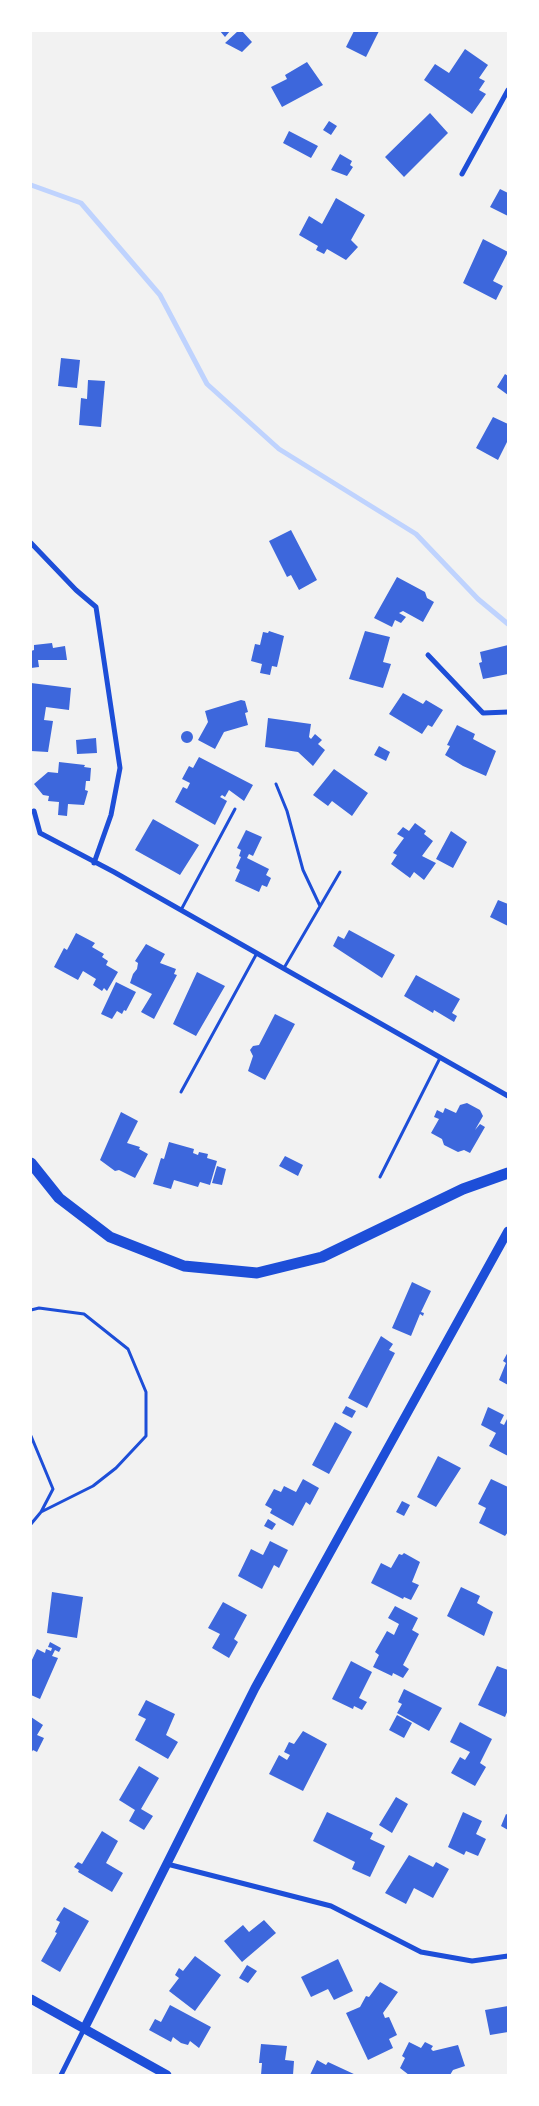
<!DOCTYPE html>
<html>
<head>
<meta charset="utf-8">
<style>
  body { margin:0 }
  #map { position:relative; width:539px; height:2106px; overflow:hidden; background:#f2f2f2; font-family:"Alegreya Sans",sans-serif }
  canvas { display:block }
  .frame { position:absolute; inset:0; border:32px solid #fff; pointer-events:none }
</style>
</head>
<body>
<div id="map">
<canvas width="539" height="2106"></canvas>
<div class="frame"></div>
</div>
<script>
const context = document.querySelector('canvas').getContext('2d');
context.lineJoin = 'round';
const shape = rows => new Path2D(rows.map(r => 'M' + r).join(''));
function trace(path, color, width, dash) { context.strokeStyle = color; context.lineWidth = width; context.lineCap = dash ? 'butt' : 'round'; context.setLineDash(dash || []); context.stroke(path); }
function fill(path, color) { context.fillStyle = color; context.fill(path, 'evenodd'); }
const stream = shape([
  [31,185,81,203,160,295,207,384,279,449,416,534,478,599,508,624]
]);
const building = shape([
  [220,31,230,31,225,37],
  [238,31,242,31,252,42,242,52,225,43],
  [354,31,379,31,366,57,346,47],
  [465,49,488,65,479,78,485,81,479,90,486,94,472,114,424,80,435,64,449,73],
  [307,62,323,85,282,107,271,87,287,79,285,75],
  [430,113,448,133,404,177,385,157],
  [329,121,337,126,331,135,323,130],
  [289,131,318,146,311,158,283,143],
  [340,154,352,161,350,165,353,167,347,176,331,170],
  [500,189,508,193,508,216,490,207],
  [336,198,365,215,351,240,358,247,346,260,327,249,324,254,316,250,318,246,299,235,309,216,322,224],
  [483,239,508,252,493,281,503,286,496,300,463,283],
  [61,358,80,360,77,388,58,386],
  [505,374,508,376,508,395,497,387],
  [88,380,105,381,101,427,79,425,81,398,87,399],
  [493,417,508,424,508,440,498,460,476,448],
  [291,530,317,580,299,590,291,575,287,577,269,541],
  [397,577,425,592,427,598,434,602,423,622,403,611,399,613,406,617,401,623,395,620,392,627,374,618],
  [269,631,284,636,277,667,272,666,270,675,260,673,262,664,251,661,255,644,260,645,263,632,268,633],
  [365,631,390,637,383,662,391,664,383,688,349,679],
  [52,643,53,648,65,646,67,660,38,660,39,667,31,668,31,651,34,650,34,645],
  [508,645,508,674,483,679,479,663,482,662,480,652],
  [31,683,71,688,69,710,46,707,44,720,53,721,48,752,31,751],
  [403,693,423,704,426,700,443,710,432,727,428,725,422,734,389,714],
  [241,700,245,701,248,712,245,713,248,725,224,732,215,749,198,740,208,722,205,711],
  [268,718,311,724,309,737,311,739,315,734,322,740,318,744,325,750,313,766,298,752,265,747],
  [457,725,475,734,473,739,496,751,486,776,463,766,445,755,450,746,447,745],
  '181 737a6 6 0 1 1 12 0a6 6 0 1 1-12 0Z',
  [96,738,97,753,77,754,76,740],
  [379,746,390,752,386,761,374,755],
  [199,757,253,785,244,801,229,790,225,797,222,795,220,797,227,801,215,825,175,802,183,787,187,789,190,783,182,779,189,766,193,768],
  [59,762,85,765,84,767,91,768,90,781,86,781,85,790,88,791,84,805,68,804,67,816,58,815,59,802,48,801,49,796,43,795,34,784,48,772,58,773],
  [334,769,368,793,352,816,332,801,328,806,313,795],
  [153,819,199,845,180,875,135,850],
  [415,823,426,831,424,834,433,841,422,856,436,863,424,880,414,872,410,878,391,864,397,855,393,853,404,838,397,834,403,827,409,831],
  [246,830,262,837,253,856,249,854,247,858,269,869,266,875,271,878,267,887,262,885,259,892,235,881,240,870,236,868,241,857,239,856,241,850,237,848],
  [451,831,467,842,453,868,436,859],
  [498,900,508,904,508,926,490,917],
  [349,930,395,955,382,978,333,946,338,936,344,939],
  [76,933,95,943,92,947,104,954,102,957,108,961,106,965,118,972,107,991,104,988,102,991,93,985,96,979,83,971,78,980,54,967,64,948,67,950],
  [146,944,165,954,160,963,176,969,174,974,177,975,154,1019,141,1012,152,994,130,983,133,974,137,969,138,963,135,961],
  [197,972,225,986,196,1036,173,1024],
  [416,975,460,999,452,1013,457,1016,454,1022,434,1010,433,1013,404,996],
  [116,982,136,992,126,1011,124,1010,122,1014,117,1011,112,1019,101,1014],
  [275,1014,295,1024,265,1080,248,1071,253,1056,250,1050,253,1046,259,1045],
  [467,1103,480,1110,483,1116,475,1130,480,1124,485,1127,470,1153,464,1150,458,1152,444,1145,442,1139,431,1133,439,1119,434,1117,437,1110,443,1113,445,1108,456,1113,460,1105],
  [121,1112,138,1121,127,1143,140,1147,139,1149,148,1154,135,1178,119,1170,115,1171,100,1160],
  [169,1142,194,1149,193,1153,198,1155,199,1152,208,1154,207,1158,217,1161,210,1185,200,1182,198,1187,174,1180,171,1189,153,1184,161,1158,164,1159],
  [285,1156,303,1165,298,1176,279,1166],
  [217,1166,226,1169,222,1185,212,1183],
  [412,1282,431,1291,421,1312,424,1313,423,1316,420,1314,411,1336,392,1328],
  [381,1336,393,1344,389,1350,395,1353,367,1408,348,1398],
  [508,1352,508,1385,499,1380,506,1363,503,1361],
  [346,1406,356,1411,352,1418,342,1413],
  [488,1407,504,1415,500,1423,504,1425,508,1417,508,1456,489,1446,496,1433,481,1425],
  [335,1422,352,1432,329,1474,312,1465],
  [438,1456,461,1468,436,1507,417,1497],
  [303,1479,319,1488,310,1505,306,1502,293,1526,270,1513,272,1509,265,1505,274,1489,281,1492,284,1486,296,1492],
  [491,1479,508,1487,508,1532,505,1536,479,1523,486,1508,478,1504],
  [402,1501,410,1505,404,1516,396,1512],
  [268,1519,276,1524,272,1530,264,1526],
  [270,1541,288,1550,279,1568,274,1565,262,1589,238,1576,251,1549,263,1555],
  [404,1553,420,1562,412,1582,419,1585,411,1600,404,1597,403,1599,371,1583,381,1563,391,1568,399,1554,402,1555],
  [461,1587,480,1596,477,1603,493,1612,484,1636,447,1616],
  [52,1592,83,1597,77,1638,47,1633],
  [223,1602,247,1615,234,1639,238,1642,229,1658,212,1648,220,1634,208,1628],
  [395,1606,418,1618,412,1630,419,1634,403,1665,409,1669,403,1678,393,1673,392,1676,373,1667,379,1655,375,1652,387,1631,394,1635,399,1624,388,1618],
  [50,1642,61,1648,59,1652,55,1650,52,1656,58,1658,40,1699,31,1695,31,1662,37,1649,45,1653,46,1649,51,1651,52,1648,48,1647],
  [351,1661,372,1672,359,1698,367,1702,362,1710,354,1706,353,1709,332,1699],
  [497,1666,508,1670,508,1710,505,1717,478,1705],
  [404,1689,442,1708,429,1731,397,1713,402,1704,398,1702],
  [146,1700,175,1714,166,1735,178,1742,168,1759,135,1740,146,1719,138,1715],
  [397,1715,412,1723,404,1738,389,1730],
  [31,1717,43,1725,37,1735,44,1738,37,1752,33,1750,31,1753],
  [460,1722,492,1739,480,1763,486,1767,475,1786,451,1773,460,1757,465,1760,470,1752,450,1742],
  [303,1731,327,1744,303,1791,269,1774,279,1755,287,1760,290,1755,284,1752,289,1742,294,1744],
  [139,1766,159,1778,141,1809,153,1816,144,1830,129,1821,135,1810,119,1800],
  [396,1797,408,1804,392,1833,379,1825],
  [327,1812,373,1833,370,1839,385,1846,370,1877,352,1869,355,1862,313,1841],
  [463,1812,482,1821,476,1834,486,1839,478,1856,466,1851,464,1855,448,1847],
  [506,1814,508,1815,508,1830,501,1826],
  [102,1831,118,1841,106,1863,123,1873,112,1892,78,1872,79,1870,74,1867,78,1862,82,1864],
  [409,1855,433,1867,436,1862,449,1869,433,1898,414,1888,406,1904,385,1893],
  [64,1907,89,1921,60,1972,41,1961,57,1933,55,1932,60,1922,56,1920],
  [264,1920,276,1933,242,1962,224,1941,243,1925,249,1932],
  [195,1956,221,1975,195,2011,169,1991,179,1978,175,1975,179,1968,183,1971],
  [338,1959,353,1991,334,2000,328,1989,311,1997,301,1977],
  [247,1965,257,1971,248,1983,239,1978],
  [380,1982,398,1992,383,2013,385,2018,389,2017,397,2035,389,2039,393,2048,368,2060,346,2013,360,2007,366,1996,369,1997],
  [170,2005,211,2027,199,2048,190,2041,188,2045,181,2043,173,2037,171,2042,149,2030,155,2019,161,2022],
  [508,2006,508,2032,490,2035,485,2010],
  [409,2042,421,2048,425,2042,433,2046,431,2049,433,2051,458,2045,465,2066,453,2070,450,2075,409,2075,400,2068,405,2058,402,2056],
  [261,2044,287,2046,285,2060,294,2061,293,2075,261,2075,262,2063,259,2063],
  [317,2060,326,2065,328,2062,356,2075,310,2075]
]);
const service = shape([
  [276,784,287,811,303,870,320,906],
  [181,910,235,809],
  [284,968,340,872],
  [181,1092,257,953],
  [380,1177,440,1058],
  [31,1310,39,1308,84,1314,128,1349,146,1392,146,1436,116,1468,93,1486,41,1512],
  [31,1436,53,1489,41,1512,31,1524]
]);
const minor = shape([
  [462,174,508,90],
  [31,543,76,590,96,607,120,768,111,815,94,863],
  [428,655,483,713,508,712],
  [34,811,40,833,114,872,508,1096],
  [167,1864,331,1906,421,1952,472,1961,508,1956],
  [61,2075,84,2029]
]);
const tertiary = shape([
  [31,1999,167,2075],
  [84,2029,255,1688,508,1231]
]);
const primary = shape([
  [31,1163,59,1198,110,1237,184,1266,257,1273,322,1257,463,1189,508,1173]
]);
trace(stream, '#bfd3fe', 5);
fill(building, '#3d67dc');
trace(service, '#1d4ed8', 3);
trace(minor, '#1d4ed8', 5);
trace(tertiary, '#1d4ed8', 9);
trace(primary, '#1d4ed8', 11);
</script>
</body>
</html>
